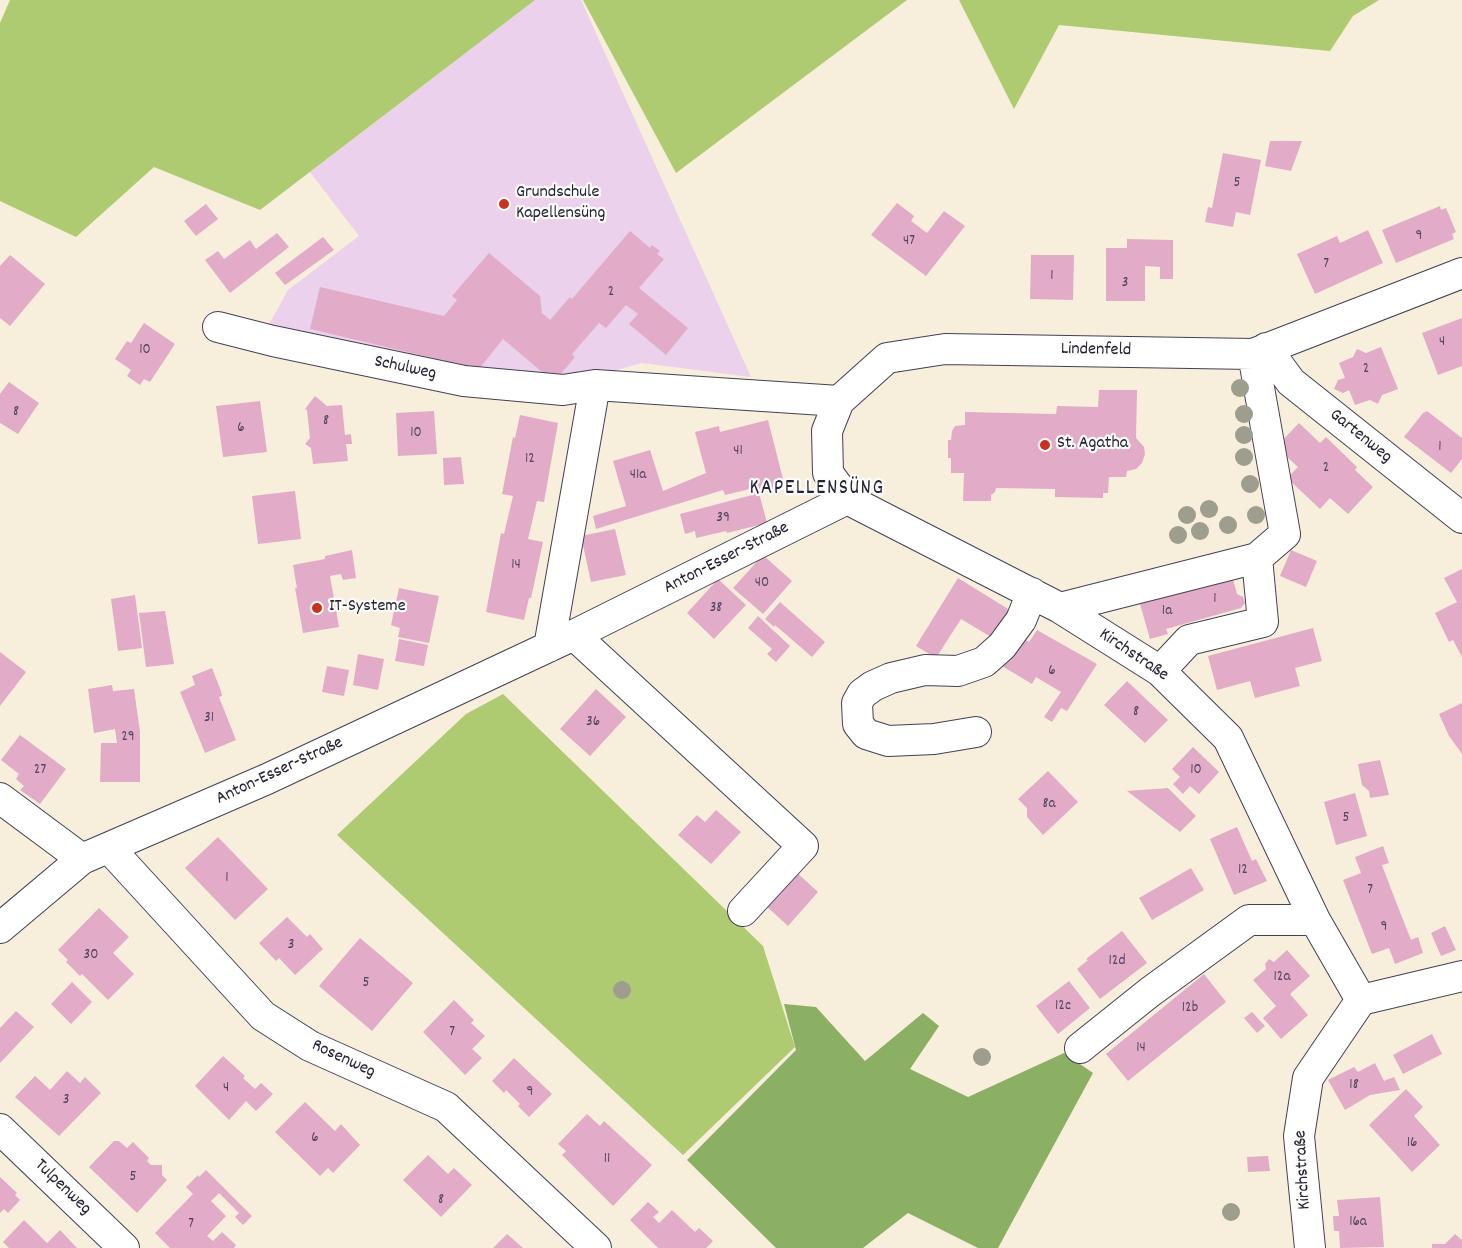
<!DOCTYPE html>
<html>
<head>
<meta charset="utf-8">
<style>
  body { margin:0 }
  canvas { display:block; background:#f7eedc }
</style>
</head>
<body>
<canvas width="1462" height="1248"></canvas>
<script>
const context = document.querySelector('canvas').getContext('2d');
context.lineJoin = 'round';
function fill(path, color) { context.fillStyle = color; context.fill(path, 'evenodd'); }
const shape = rows => new Path2D(rows.map(r => 'M' + r).join(''));
function trace(path, color, width, dash) { context.strokeStyle = color; context.lineWidth = width; context.lineCap = dash ? 'butt' : 'round'; context.setLineDash(dash || []); context.stroke(path); }
function label(font, color, halo, rows, align = 'center') {
  context.font = font + ' Dekko,sans-serif'; context.lineWidth = 4.5; context.setLineDash([]); context.textBaseline = 'middle'; context.strokeStyle = halo; context.fillStyle = color; for (const [text, x, y, turn = 0] of rows) {
    context.save(); context.translate(x, y); context.rotate((+turn || 0) * Math.PI / 180); context.textAlign = isNaN(turn) ? turn : align; if (halo) context.strokeText(text, 0, 0); context.fillText(text, 0, 0); context.restore();
  }
}
const built = shape([
  [535,0,581,0,751,377,642,363,556,387,265,332,288,290,359,236,310,172]
]);
const green = shape([
  [10,0,535,0,260,210,154,167,76,237,0,201,0,23],
  [583,0,907,0,676,173],
  [959,0,1379,0,1353,16,1330,51,1059,25,1014,109],
  [503,694,763,946,795,1047,683,1155,337,835,466,714]
]);
const forest = shape([
  [784,1004,816,1007,865,1061,923,1013,939,1026,910,1069,968,1097,1064,1053,1093,1073,998,1248,978,1248,908,1213,863,1248,776,1248,687,1160,796,1050]
]);
const building = shape([
  [1270,141,1302,141,1291,171,1265,166],
  [1223,153,1261,160,1250,215,1236,212,1233,227,1205,222,1208,207,1212,208],
  [897,203,914,216,911,221,927,233,944,211,965,226,926,276,871,235],
  [206,204,218,219,196,236,184,221],
  [1440,206,1441,210,1446,208,1456,232,1452,234,1454,239,1396,263,1382,230],
  [1368,230,1383,263,1315,294,1297,254,1337,236,1340,243],
  [630,231,650,248,652,245,660,251,657,254,664,259,639,288,688,328,666,355,629,324,638,314,626,305,606,328,599,323,572,354,575,357,554,382,503,339,479,369,310,329,320,287,444,316,457,300,452,296,489,253,540,296,542,313,550,320,570,297,572,299],
  [277,233,289,247,230,293,205,260,218,251,224,259,250,240,256,249],
  [323,237,334,250,285,285,275,273],
  [1127,239,1173,240,1173,279,1160,279,1160,267,1145,266,1145,301,1106,301,1106,248,1127,248],
  [10,255,45,284,10,326,0,318,0,266],
  [1031,255,1074,255,1073,300,1030,299],
  [1462,318,1462,366,1438,375,1422,333],
  [144,323,175,344,150,382,144,379,140,385,127,376,131,370,115,359,127,341,131,343],
  [1381,347,1398,389,1382,395,1378,404,1370,400,1355,405,1349,390,1343,393,1334,389,1338,380,1345,378,1339,363,1353,357,1357,349,1366,353],
  [9,382,39,403,18,434,0,423,0,394],
  [1099,390,1137,390,1136,438,1144,447,1145,454,1142,463,1136,469,1127,471,1126,477,1109,477,1108,493,1103,493,1103,498,1055,497,1055,489,996,488,995,492,991,495,991,501,963,501,964,473,951,473,951,458,948,458,948,440,951,440,952,431,955,426,965,425,965,412,1056,414,1057,406,1098,407],
  [315,396,327,406,342,405,345,435,351,434,352,444,346,444,348,461,313,464,311,448,305,444,310,438,307,410,305,409],
  [260,401,267,452,223,457,216,406],
  [434,411,437,454,398,456,396,413],
  [1427,411,1462,438,1462,459,1451,473,1404,437,1423,413],
  [520,415,558,423,544,502,537,501,528,539,543,542,531,598,529,598,524,620,486,612,501,533,504,534,513,496,502,494,513,437,515,438],
  [768,420,785,487,759,493,767,523,727,533,726,531,696,538,695,531,685,534,680,514,752,495,750,489,725,495,723,490,596,529,593,516,626,506,613,461,650,450,663,491,706,473,695,432,719,426,720,432],
  [1299,423,1320,443,1326,437,1357,467,1355,470,1373,487,1348,514,1330,498,1320,509,1287,478,1298,467,1276,447],
  [461,457,464,484,444,485,443,458],
  [295,491,301,539,258,544,252,496],
  [615,529,626,575,591,582,581,536],
  [352,550,356,578,343,580,341,574,330,576,339,627,303,633,295,588,297,588,293,565,325,559,325,556],
  [1291,550,1317,561,1306,587,1280,576],
  [763,555,792,581,763,614,733,588],
  [1462,569,1462,657,1453,640,1449,642,1435,613,1457,602,1444,578],
  [1232,576,1237,594,1243,597,1245,603,1241,608,1166,629,1168,634,1150,639,1140,604,1157,599,1156,596],
  [958,578,1013,612,996,640,961,619,936,658,916,646],
  [718,579,746,605,714,639,687,613],
  [399,588,439,596,429,643,398,637,400,628,391,625],
  [135,595,142,648,118,651,111,599],
  [780,602,825,642,812,657,775,625,774,627,765,619],
  [165,611,174,664,146,667,139,613],
  [758,616,790,646,776,662,767,654,772,649,748,628],
  [1313,628,1322,661,1295,668,1300,686,1255,698,1250,681,1217,690,1208,656],
  [1037,630,1097,664,1067,711,1061,708,1052,722,1044,717,1061,692,1036,677,1032,684,1002,666,1020,637,1029,642],
  [399,639,428,645,424,666,395,661],
  [0,652,26,672,0,706],
  [358,654,384,659,378,690,353,685],
  [327,666,349,670,344,696,322,692],
  [212,668,221,691,222,696,219,697,236,740,205,753,180,692,195,685,192,676],
  [1127,681,1168,720,1145,743,1104,705],
  [112,685,113,691,134,689,140,732,140,782,100,782,101,743,117,743,115,729,94,733,88,689],
  [596,689,626,717,590,756,560,729],
  [1462,703,1462,754,1449,736,1439,714],
  [20,735,66,769,40,804,20,790,24,786,16,779,19,774,1,760],
  [1193,747,1219,772,1199,794,1190,786,1183,794,1173,784,1180,777,1172,769],
  [1380,760,1389,795,1370,798,1369,791,1362,785,1358,764],
  [1048,771,1078,802,1043,835,1027,817,1027,808,1018,799],
  [1168,788,1196,816,1180,832,1127,791],
  [1355,793,1367,836,1336,845,1324,802],
  [716,810,741,832,711,864,678,835,697,815,705,822],
  [1237,827,1252,861,1256,859,1267,881,1234,895,1210,839],
  [218,837,268,889,235,920,185,868],
  [1383,846,1389,863,1382,865,1396,902,1411,940,1418,937,1423,953,1395,964,1389,948,1372,954,1343,880,1361,873,1355,857],
  [1191,868,1204,890,1152,920,1139,898],
  [794,870,818,892,788,926,764,904],
  [99,908,129,937,113,953,134,974,108,1000,82,974,80,976,66,962,68,960,58,950],
  [287,917,307,937,310,934,323,949,295,975,279,958,276,961,259,943],
  [1445,926,1456,950,1441,956,1431,933],
  [1122,931,1147,963,1100,999,1077,969,1088,960,1086,959],
  [360,938,413,983,372,1031,319,986],
  [1287,950,1310,976,1290,994,1308,1015,1281,1039,1263,1018,1276,1006,1253,980,1266,969,1265,964,1269,959,1274,962],
  [1204,974,1226,1002,1128,1081,1106,1054],
  [1069,981,1090,1008,1058,1034,1036,1006],
  [72,982,92,1002,71,1024,51,1004],
  [454,1000,474,1020,471,1023,485,1036,472,1049,482,1058,465,1075,423,1032],
  [16,1011,34,1027,0,1063,0,1028],
  [1252,1012,1265,1026,1257,1033,1244,1018],
  [1432,1034,1442,1054,1403,1074,1393,1055],
  [223,1056,245,1076,243,1078,255,1089,261,1083,273,1094,256,1111,246,1101,229,1120,195,1086],
  [514,1058,552,1094,529,1117,518,1106,520,1104,506,1090,504,1093,492,1081],
  [1375,1063,1384,1081,1394,1077,1400,1090,1370,1095,1345,1110,1328,1080,1354,1067,1358,1072],
  [67,1071,80,1083,85,1077,101,1093,59,1136,15,1097,35,1076,50,1090],
  [1406,1089,1423,1107,1414,1116,1440,1145,1412,1172,1369,1125],
  [305,1102,335,1131,341,1124,360,1145,333,1173,328,1168,320,1176,275,1132],
  [587,1114,600,1126,604,1121,652,1165,613,1206,562,1155,566,1151,558,1144],
  [114,1141,119,1141,127,1148,133,1142,149,1158,147,1161,151,1165,162,1165,162,1175,167,1180,137,1213,89,1167],
  [428,1155,448,1174,454,1168,472,1185,441,1217,403,1180],
  [1268,1156,1270,1171,1248,1172,1247,1157],
  [206,1170,252,1216,243,1225,235,1217,239,1213,219,1193,211,1201,226,1216,207,1236,213,1241,222,1232,236,1245,234,1248,170,1248,155,1233,193,1194,186,1187,198,1175,199,1177],
  [0,1177,17,1193,15,1195,20,1200,8,1213,4,1209,0,1213],
  [1380,1197,1384,1247,1340,1248,1339,1231,1334,1231,1333,1216,1339,1216,1337,1200],
  [648,1202,659,1212,653,1217,659,1223,672,1210,695,1232,699,1228,713,1241,706,1248,658,1248,630,1220],
  [24,1220,47,1243,60,1230,77,1248,9,1248,3,1242],
  [507,1234,523,1248,493,1248],
  [1455,1234,1462,1240,1462,1248,1432,1248,1432,1244,1445,1244]
]);
const minor = shape([
  [218,327,273,341,464,381,563,390,595,385,839,401],
  [1266,348,1291,382,1462,518],
  [1060,608,1257,558,1285,534,1253,354],
  [574,635,803,846,743,911],
  [549,647,595,385],
  [1160,671,1189,640,1263,622,1257,558],
  [976,732,934,739,888,741,866,734,858,724,857,703,862,694,873,686,891,678,925,670,958,671,984,662,1002,646,1021,620,1032,593],
  [0,798,82,859],
  [109,848,263,1016,310,1046,446,1107,596,1248],
  [0,928,82,859,267,779,574,635,847,499],
  [1361,1000,1315,920,1228,738,1160,671,1060,608,847,499,828,473,827,431,839,401,887,358,945,349,1253,354,1462,273],
  [1080,1048,1150,992,1249,920,1315,920],
  [0,1129,124,1248],
  [1310,1248,1299,1136,1308,1078,1361,1000,1462,976]
]);
const trees = [
  [1240,388],
  [1244,414],
  [1244,435],
  [1244,457],
  [1250,484],
  [1209,509],
  [1187,515],
  [1256,515],
  [1228,525],
  [1200,531],
  [1178,535],
  [622,990],
  [982,1057],
  [1231,1212]
];
const markers = [
  [504,204,6,"#c8321e"],
  [1045,445,6,"#c8321e"],
  [317,608,6,"#c8321e"]
];
const numberNames = [
  ["5",1237,184],
  ["9",1419,237],
  ["47",909,242],
  ["7",1326,265],
  ["1",1052,277],
  ["3",1125,284],
  ["2",611,293],
  ["4",1442,343],
  ["10",145,351],
  ["2",1366,370],
  ["8",16,413],
  ["8",326,422],
  ["6",241,429],
  ["10",416,434],
  ["1",1440,448],
  ["41",738,452],
  ["12",530,460],
  ["2",1326,469],
  ["41a",638,476],
  ["39",723,519],
  ["14",516,566],
  ["40",762,584],
  ["1",1215,600],
  ["38",716,609],
  ["1a",1167,612],
  ["6",1052,672],
  ["8",1136,713],
  ["31",209,719],
  ["36",593,723],
  ["29",128,738],
  ["27",40,771],
  ["10",1196,771],
  ["8a",1049,805],
  ["5",1346,819],
  ["12",1243,871],
  ["1",227,879],
  ["7",1370,891],
  ["9",1384,928],
  ["3",291,946],
  ["30",91,956],
  ["12d",1117,962],
  ["12a",1282,978],
  ["5",366,984],
  ["12c",1063,1007],
  ["12b",1190,1009],
  ["7",452,1033],
  ["14",1141,1049],
  ["18",1354,1086],
  ["4",226,1089],
  ["9",530,1093],
  ["3",66,1101],
  ["6",315,1139],
  ["16",1412,1144],
  ["11",607,1160],
  ["5",133,1178],
  ["8",441,1201],
  ["16a",1358,1223],
  ["7",191,1225]
];
const poiNames = [
  ["Grundschule",516,194],
  ["Kapellensüng",516,215],
  ["St. Agatha",1057,445],
  ["IT-Systeme",329,608]
];
const streetNames = [
  ["Lindenfeld",1096,351,1],
  ["Schulweg",405,369,12],
  ["Gartenweg",1360,437,39],
  ["Anton-Esser-Straße",727,559,-27],
  ["Kirchstraße",1133,656,34],
  ["Anton-Esser-Straße",280,772,-25],
  ["Rosenweg",343,1060,25],
  ["Kirchstraße",1304,1170,-93],
  ["Tulpenweg",62,1188,44]
];
const quarterNames = [
  ["KAPELLENSÜNG",817,490]
];
fill(built, '#ebd1eb');
fill(green, '#afcb71');
fill(forest, '#8baf63');
fill(building, '#e2acc9');
trace(minor, '#424153', 32);
trace(minor, '#fff', 30);
context.fillStyle = '#9d9e8e';
for (const [x, y] of trees) { context.beginPath(); context.arc(x, y, 9, 0, 2 * Math.PI); context.fill(); }
for (const [x, y, r, color] of markers) { const dot = new Path2D(); dot.arc(x, y, r, 0, 2 * Math.PI); context.fillStyle = color; context.fill(dot); trace(dot, '#fdfcf7', 2); }
label('15px', '#52445e', null, numberNames);
label('18px', '#22223b', '#fdfcf7', poiNames, 'left');
label('18px', '#22223b', '#fdfcf7', streetNames);
context.letterSpacing = '1.5px';
label('21px', '#22223b', '#fdfcf7', quarterNames);
context.letterSpacing = '0px';
</script>
</body>
</html>
